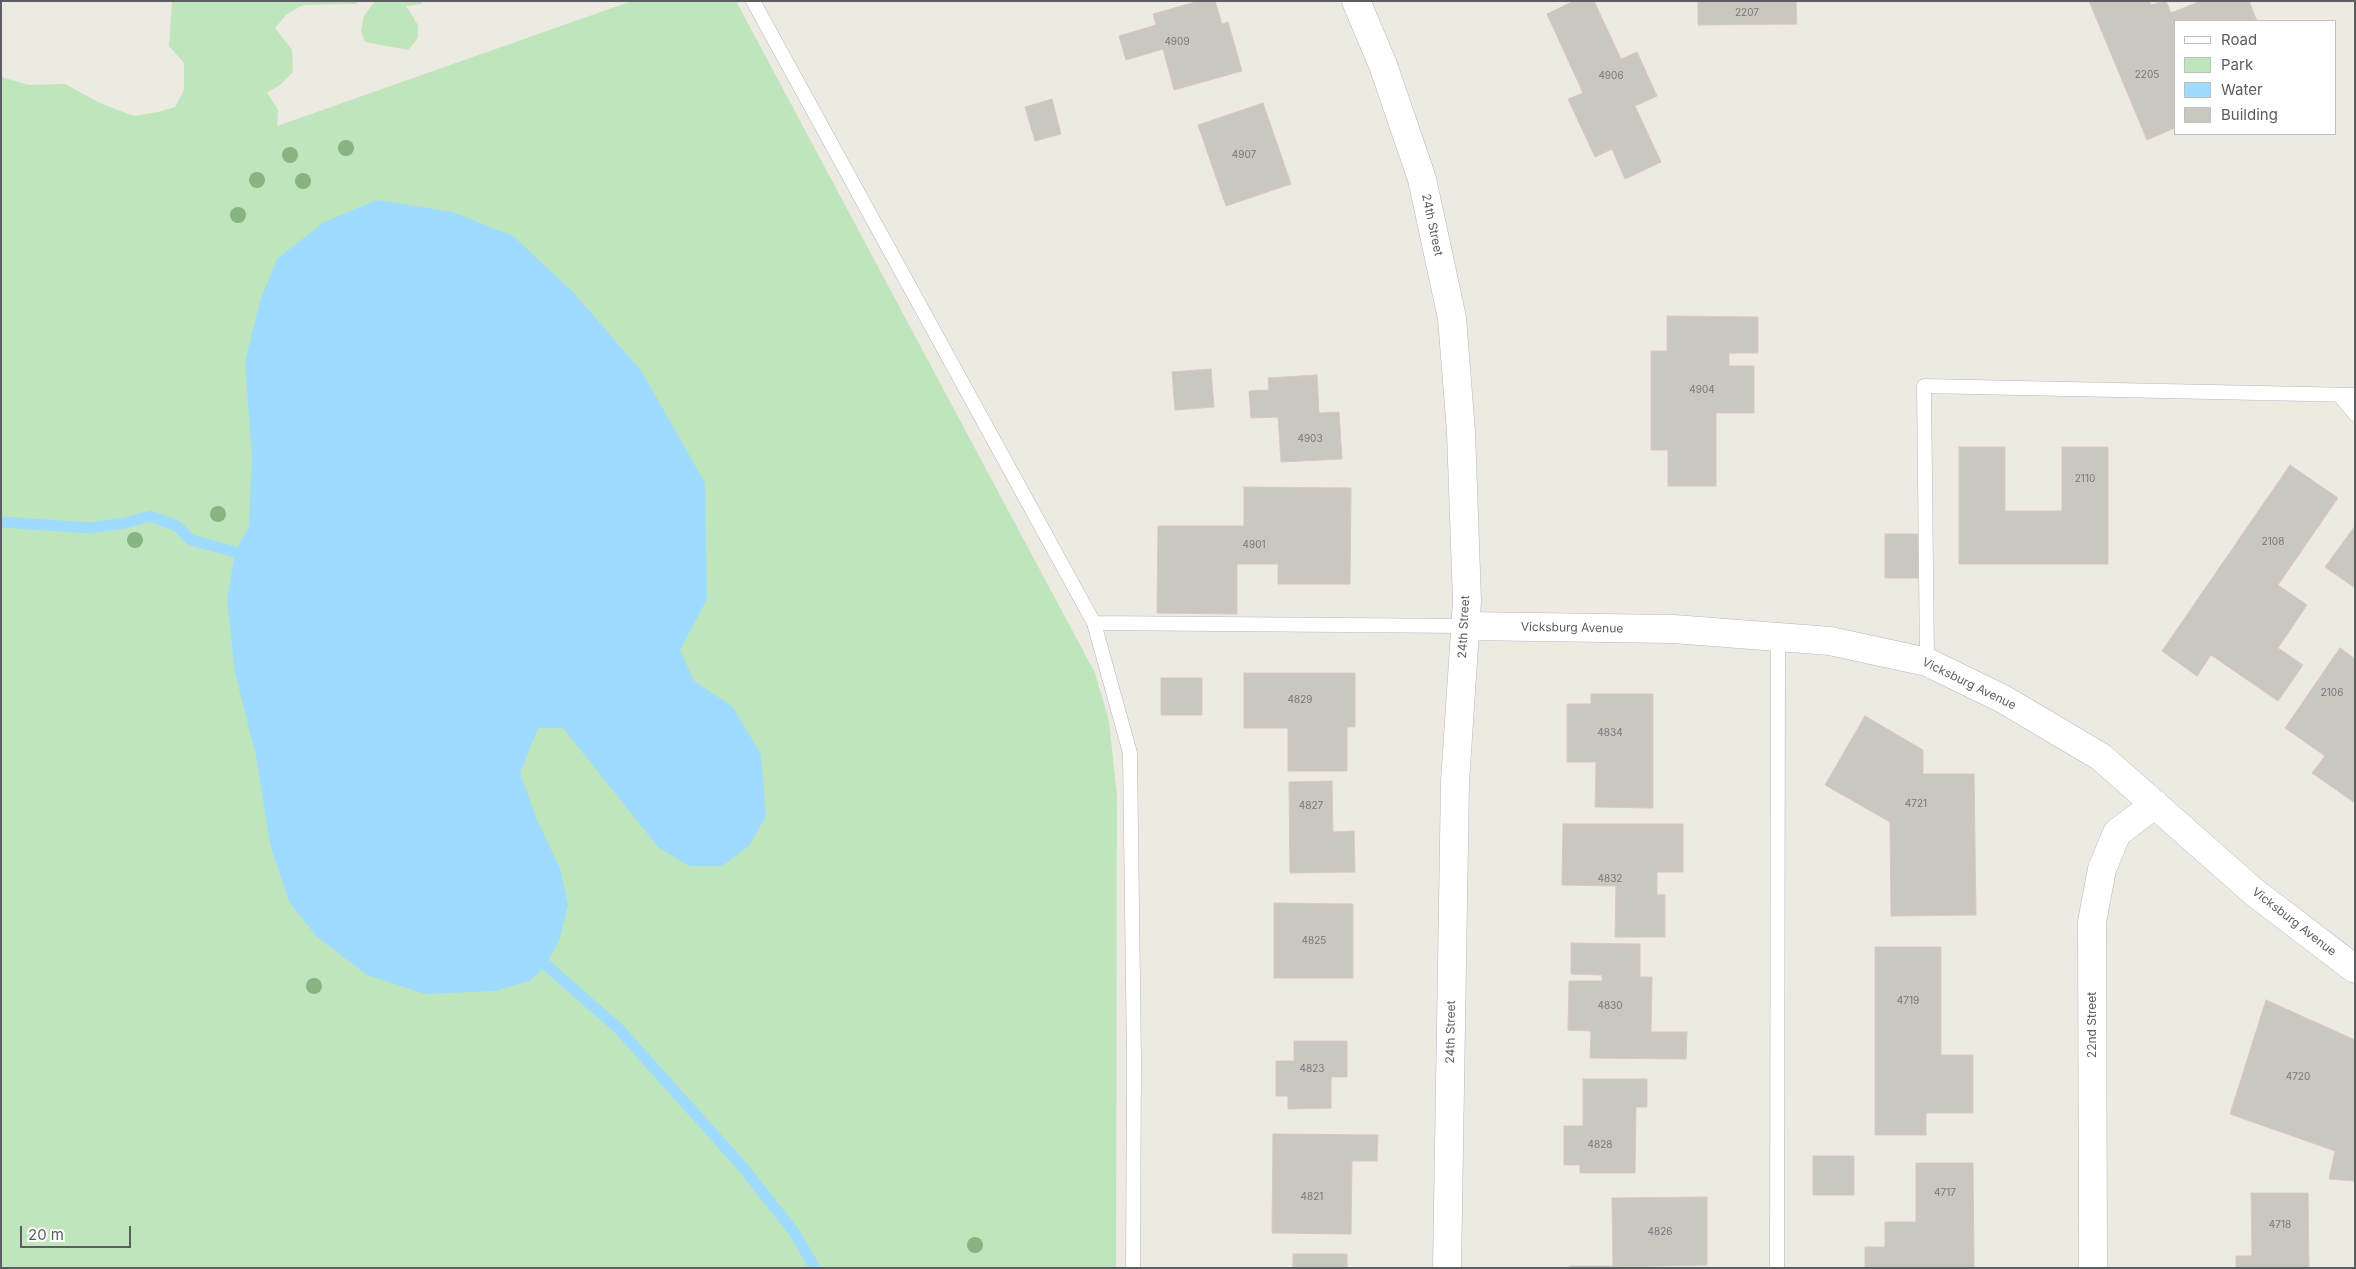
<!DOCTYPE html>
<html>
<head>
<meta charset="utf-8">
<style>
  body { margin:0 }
  #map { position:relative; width:2356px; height:1269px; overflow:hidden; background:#edeae1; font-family:Inter,sans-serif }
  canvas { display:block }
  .frame { position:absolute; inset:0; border:2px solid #5a5e62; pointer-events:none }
  .legend { position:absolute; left:2174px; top:20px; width:162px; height:115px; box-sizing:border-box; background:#fff; border:1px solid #bdbfc0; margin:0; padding:6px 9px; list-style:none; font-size:15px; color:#5a5e62 }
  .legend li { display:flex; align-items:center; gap:10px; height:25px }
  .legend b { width:25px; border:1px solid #bdbfc0 }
  .scale { position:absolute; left:20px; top:1226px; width:111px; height:22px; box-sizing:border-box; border:2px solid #5a5e62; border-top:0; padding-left:6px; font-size:15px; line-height:18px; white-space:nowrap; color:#5a5e62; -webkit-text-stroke:4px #fff; paint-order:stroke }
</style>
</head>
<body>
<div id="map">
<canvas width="2356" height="1269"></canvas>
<div class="frame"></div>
<ul class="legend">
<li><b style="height:6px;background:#fff"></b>Road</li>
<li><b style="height:14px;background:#bfe5bd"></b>Park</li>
<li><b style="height:14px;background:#9fdbff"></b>Water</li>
<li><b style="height:14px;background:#cac6c0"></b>Building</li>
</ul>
<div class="scale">20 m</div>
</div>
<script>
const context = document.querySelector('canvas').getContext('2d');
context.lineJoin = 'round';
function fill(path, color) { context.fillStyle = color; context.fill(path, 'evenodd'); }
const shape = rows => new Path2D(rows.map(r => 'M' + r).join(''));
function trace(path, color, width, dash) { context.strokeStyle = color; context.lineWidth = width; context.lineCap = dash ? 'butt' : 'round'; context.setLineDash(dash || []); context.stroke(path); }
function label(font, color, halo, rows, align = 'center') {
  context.font = font + ' Inter,sans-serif'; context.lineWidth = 4; context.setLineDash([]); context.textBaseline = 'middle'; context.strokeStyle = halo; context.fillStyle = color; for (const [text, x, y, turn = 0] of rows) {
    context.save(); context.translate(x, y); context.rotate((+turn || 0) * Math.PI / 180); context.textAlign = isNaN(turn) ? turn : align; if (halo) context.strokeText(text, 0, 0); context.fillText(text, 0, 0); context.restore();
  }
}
const green = shape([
  [172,1,358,1,356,4,303,5,287,14,275,28,292,50,293,72,281,84,267,93,278,110,277,126,632,1,736,1,1095,673,1109,721,1117,796,1116,1268,1,1268,1,77,29,85,65,84,102,104,134,116,158,112,175,107,184,90,184,63,169,46],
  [375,1,423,1,421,4,406,6,418,25,418,38,408,50,365,42,361,31,364,16]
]);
const water = shape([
  [377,200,453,212,513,236,574,293,642,372,705,483,707,599,680,650,694,681,732,706,761,754,766,816,749,846,722,866,689,866,658,847,563,728,538,728,520,773,537,820,560,868,568,905,559,941,546,965,530,981,495,991,425,994,367,975,317,937,289,902,270,844,256,756,235,673,227,600,235,552,249,526,252,458,245,362,260,301,277,259,324,222]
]);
const stream = shape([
  [1,522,90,528,125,523,150,516,177,526,191,540,235,552],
  [546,965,618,1028,741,1165,794,1232,815,1268]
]);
const building = shape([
  [1199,1,1215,1,1222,24,1228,22,1242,71,1174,90,1163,49,1126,60,1119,36,1156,25,1153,14,1199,1],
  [1574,1,1594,1,1621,59,1637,52,1657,96,1635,106,1661,162,1625,179,1612,149,1595,157,1568,99,1583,93,1547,14,1574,1],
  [1698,1,1796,1,1797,24,1698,25,1698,1],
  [2089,1,2150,1,2151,5,2166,1,2171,13,2201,1,2249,1,2257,21,2175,21,2175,128,2147,140,2089,1],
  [1052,99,1061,134,1035,141,1025,107,1052,99],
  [1263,103,1291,184,1226,206,1198,125,1263,103],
  [1667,316,1758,317,1758,353,1729,353,1729,366,1754,366,1754,413,1716,413,1716,486,1668,486,1668,450,1651,450,1651,351,1667,351,1667,316],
  [1211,369,1214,407,1175,410,1172,372,1211,369],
  [1317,375,1319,413,1339,412,1342,459,1281,462,1278,417,1251,418,1249,391,1269,390,1268,378,1317,375],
  [1959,447,2005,447,2005,511,2062,511,2062,447,2108,447,2108,564,1959,564,1959,447],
  [2290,465,2338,498,2278,585,2307,605,2278,648,2303,665,2278,701,2211,655,2197,676,2162,651,2290,465],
  [1244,487,1351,488,1350,584,1278,584,1278,564,1237,564,1237,614,1157,613,1158,526,1244,526,1244,487],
  [2355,526,2355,588,2325,567,2355,526],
  [1885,534,1918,534,1918,578,1885,578,1885,534],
  [2340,648,2355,659,2355,803,2312,773,2325,756,2285,728,2340,648],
  [1244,673,1355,673,1355,727,1347,727,1347,771,1288,771,1288,728,1244,728,1244,673],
  [1161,678,1202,678,1202,715,1161,715,1161,678],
  [1591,694,1653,694,1653,808,1595,807,1596,762,1567,762,1567,704,1591,704,1591,694],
  [1865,716,1923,750,1923,774,1974,774,1976,915,1891,916,1890,822,1825,785,1865,716],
  [1332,781,1333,832,1354,831,1355,872,1290,873,1289,782,1332,781],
  [1563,824,1683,824,1683,872,1657,872,1657,895,1665,895,1665,937,1615,937,1616,886,1562,885,1563,824],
  [1274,903,1353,904,1353,978,1274,978,1274,903],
  [1571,943,1640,944,1640,977,1652,977,1651,1032,1687,1032,1686,1059,1590,1058,1591,1031,1568,1030,1569,981,1602,981,1602,975,1571,974,1571,943],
  [1875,947,1941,947,1941,1055,1973,1055,1973,1113,1926,1113,1926,1135,1875,1135,1875,947],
  [2266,1000,2355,1040,2355,1181,2329,1179,2335,1151,2230,1114,2266,1000],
  [1294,1041,1347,1041,1347,1077,1331,1077,1331,1108,1288,1109,1288,1096,1276,1096,1276,1061,1294,1061,1294,1041],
  [1583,1079,1647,1079,1647,1107,1636,1107,1635,1173,1580,1173,1580,1165,1564,1165,1564,1126,1583,1126,1583,1079],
  [1273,1134,1378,1135,1377,1161,1352,1161,1351,1234,1272,1233,1273,1134],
  [1813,1156,1854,1156,1854,1195,1813,1195,1813,1156],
  [1916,1163,1973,1163,1974,1268,1865,1268,1865,1247,1885,1247,1885,1222,1916,1222,1916,1163],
  [2251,1193,2308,1193,2309,1268,2236,1268,2236,1256,2252,1256,2251,1193],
  [1707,1197,1707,1265,1569,1268,1569,1266,1613,1266,1612,1198,1707,1197],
  [1293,1254,1347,1254,1347,1268,1293,1268,1293,1254]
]);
const lane = shape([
  [753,1,1094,623,1130,753,1134,1061,1133,1268],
  [2339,395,2355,414],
  [1094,623,1465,626],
  [1927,662,1924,386,2355,395],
  [1777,1268,1778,637]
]);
const street = shape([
  [1356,1,1383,65,1422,179,1452,318,1461,432,1467,601,1455,782,1447,1268],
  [1465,626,1673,629,1778,637,1830,641,1927,662,2003,699,2101,757,2254,892,2355,969],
  [2093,1268,2092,922,2102,869,2117,833,2155,804]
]);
const trees = [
  [346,148],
  [290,155],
  [257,180],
  [303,181],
  [238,215],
  [218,514],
  [135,540],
  [314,986],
  [975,1245]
];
const numberNames = [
  ["2207",1747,13],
  ["4909",1177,42],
  ["2205",2147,75],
  ["4906",1611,76],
  ["4907",1244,155],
  ["4904",1702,390],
  ["4903",1310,439],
  ["2110",2085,479],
  ["2108",2273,542],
  ["4901",1254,545],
  ["2106",2332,693],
  ["4829",1300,700],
  ["4834",1610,733],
  ["4721",1916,804],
  ["4827",1311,806],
  ["4832",1610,879],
  ["4825",1314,941],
  ["4719",1908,1001],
  ["4830",1610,1006],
  ["4823",1312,1069],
  ["4720",2298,1077],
  ["4828",1600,1145],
  ["4717",1945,1193],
  ["4821",1312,1197],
  ["4718",2280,1225],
  ["4826",1660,1232]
];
const streetNames = [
  ["24th Street",1432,225,78],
  ["24th Street",1464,627,-87],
  ["Vicksburg Avenue",1572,628,1],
  ["Vicksburg Avenue",1969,684,26],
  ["Vicksburg Avenue",2294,922,38],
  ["22nd Street",2092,1025,-90],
  ["24th Street",1451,1032,-89]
];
fill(green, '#bfe5bd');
fill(water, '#9fdbff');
trace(stream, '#9fdbff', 11);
fill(building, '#cac6c0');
trace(building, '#d2cbbf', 1);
trace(lane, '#b4b8bc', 15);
trace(street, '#b4b8bc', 29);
trace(lane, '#fff', 14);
trace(street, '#fff', 28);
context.fillStyle = '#88b482';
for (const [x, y] of trees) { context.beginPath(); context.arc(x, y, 8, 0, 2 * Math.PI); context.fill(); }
label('10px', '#76787a', null, numberNames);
label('12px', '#5a5e62', '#fff', streetNames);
</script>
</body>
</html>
